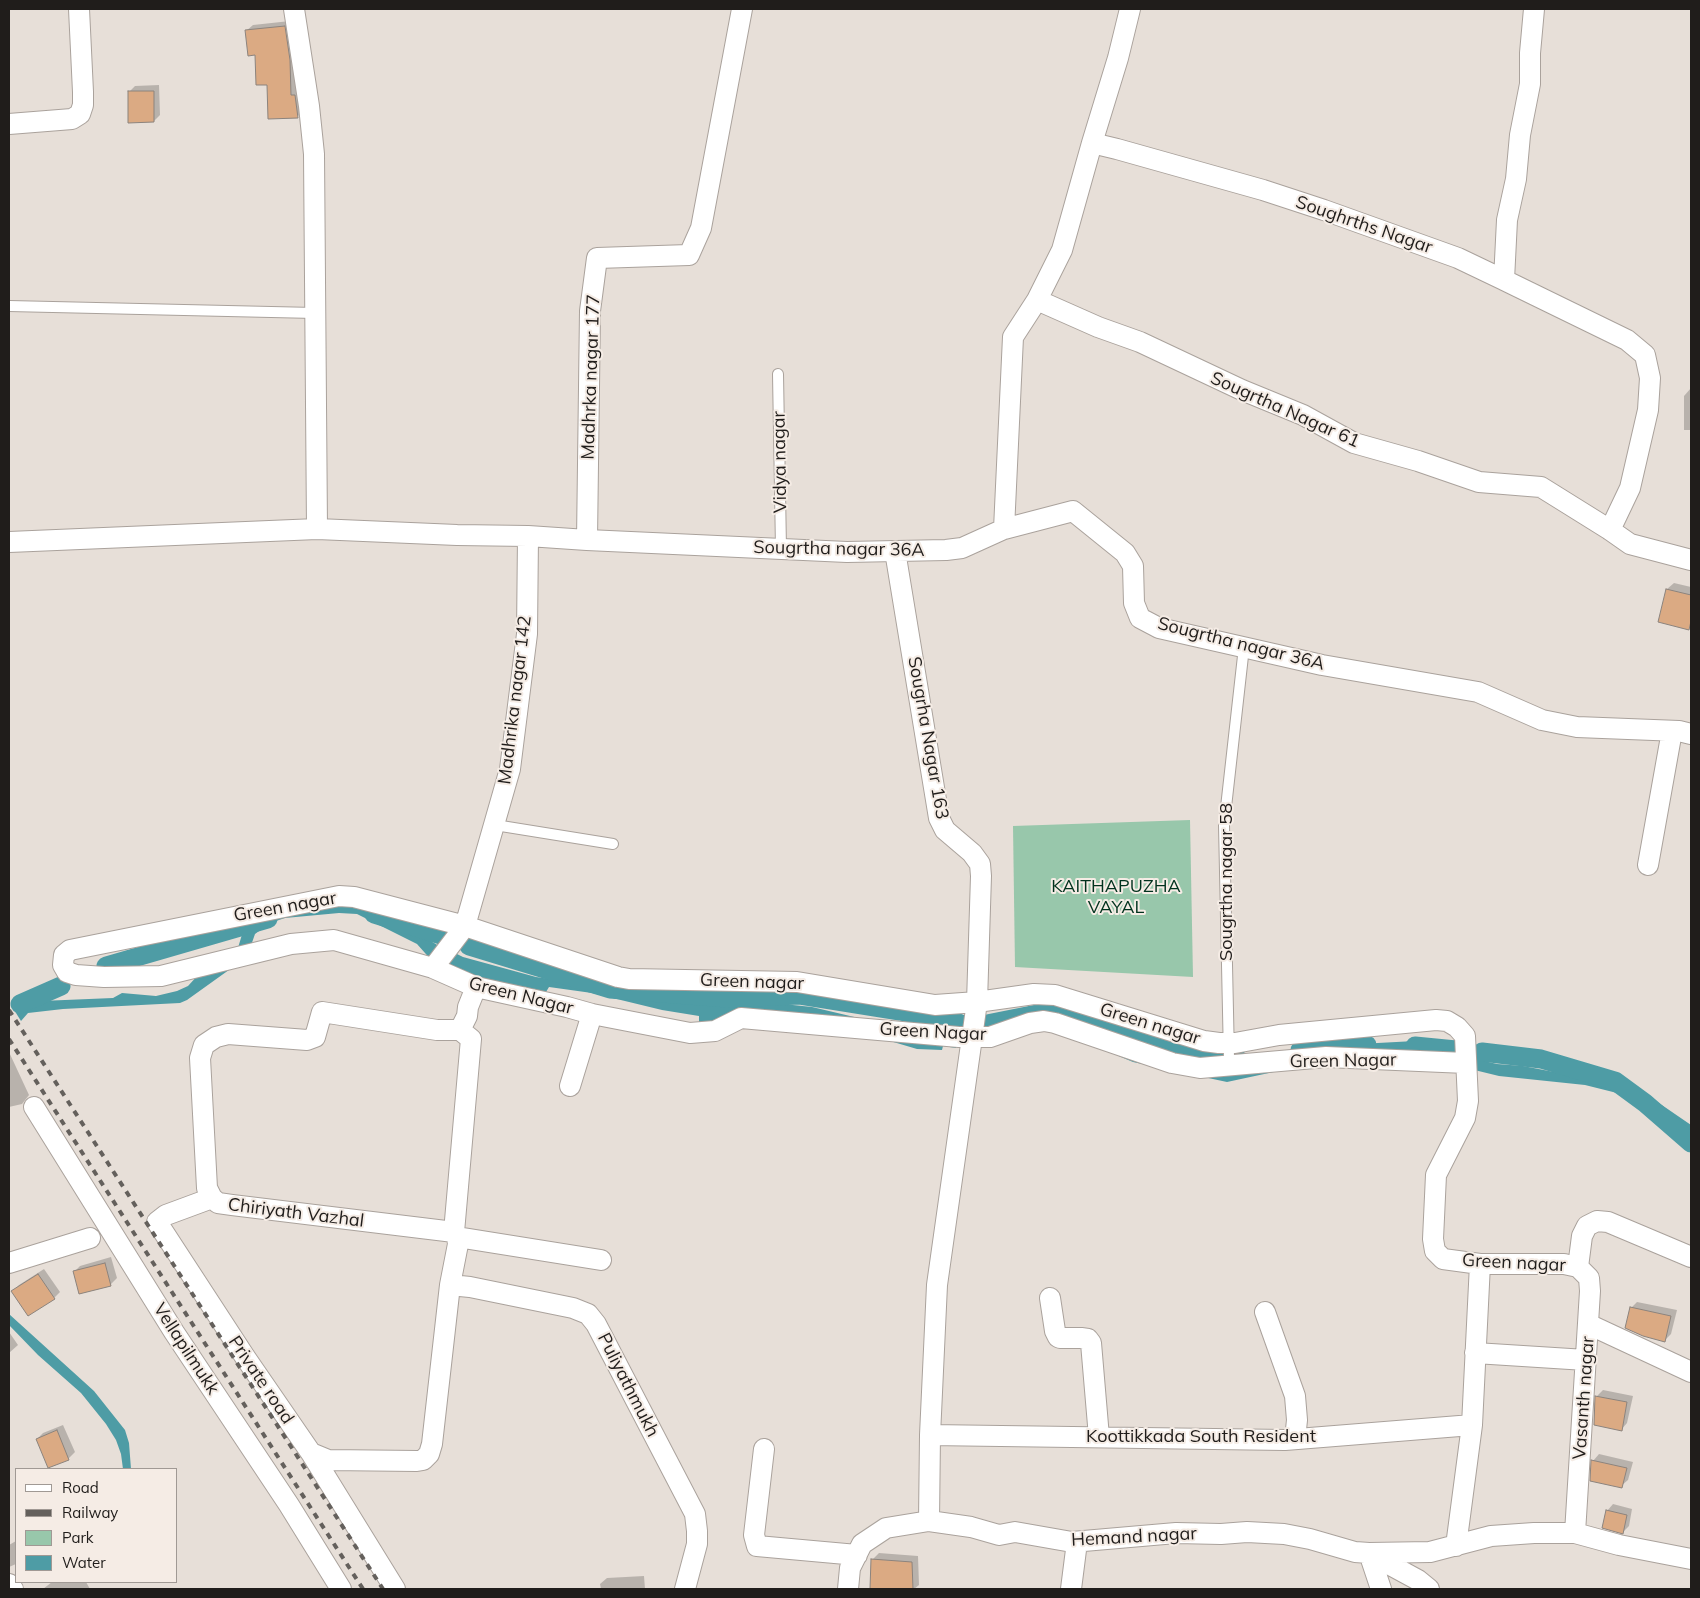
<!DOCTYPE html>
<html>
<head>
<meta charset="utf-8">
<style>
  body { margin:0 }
  #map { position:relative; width:1700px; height:1598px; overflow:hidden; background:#e7dfd8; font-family:Mulish,sans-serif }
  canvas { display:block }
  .frame { position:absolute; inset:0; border:10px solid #201d1b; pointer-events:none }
  .legend { position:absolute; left:15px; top:1468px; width:162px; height:115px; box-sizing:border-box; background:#f5ece5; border:1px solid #a09994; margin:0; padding:6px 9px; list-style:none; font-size:15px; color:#201d1b }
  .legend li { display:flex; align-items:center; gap:10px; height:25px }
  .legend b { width:25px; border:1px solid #a09994 }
</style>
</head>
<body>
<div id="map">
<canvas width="1700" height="1598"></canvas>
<div class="frame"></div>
<ul class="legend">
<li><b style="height:6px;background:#fff"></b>Road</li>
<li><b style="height:6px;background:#64605c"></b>Railway</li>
<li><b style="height:14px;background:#98c7ab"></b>Park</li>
<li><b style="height:14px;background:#4e9ca5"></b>Water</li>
</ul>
</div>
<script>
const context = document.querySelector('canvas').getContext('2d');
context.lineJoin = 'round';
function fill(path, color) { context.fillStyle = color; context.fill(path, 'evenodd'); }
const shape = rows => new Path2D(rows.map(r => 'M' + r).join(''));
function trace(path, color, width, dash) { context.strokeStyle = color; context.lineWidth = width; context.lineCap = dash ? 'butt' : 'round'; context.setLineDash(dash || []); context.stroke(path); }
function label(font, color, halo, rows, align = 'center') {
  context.font = font + ' Mulish,sans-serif'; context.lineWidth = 4; context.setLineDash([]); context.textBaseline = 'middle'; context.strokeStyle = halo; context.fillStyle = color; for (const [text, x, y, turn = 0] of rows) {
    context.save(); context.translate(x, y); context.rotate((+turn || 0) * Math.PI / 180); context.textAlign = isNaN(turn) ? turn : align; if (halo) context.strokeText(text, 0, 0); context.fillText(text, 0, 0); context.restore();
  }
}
const green = shape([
  [1190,820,1193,977,1015,967,1013,826]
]);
const water = shape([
  [371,905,444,949,433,962,417,944,357,914,339,913,285,918,270,923,255,934,247,957,187,1000,180,1003,63,1009,28,1013,21,1021,11,1005,41,1001,113,998,122,993,156,996,177,991,188,986,200,973,237,951,244,928,257,918,293,907],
  [453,952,463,957,536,977,565,981,614,986,669,1000,720,1006,764,1002,812,1007,867,1020,959,1037,956,1048,943,1046,942,1050,917,1049,863,1033,699,1025,699,1016,662,1010,592,993,549,987,543,997,440,966],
  [1047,1012,1205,1068,1359,1044,1415,1041,1459,1055,1497,1064,1523,1066,1637,1088,1691,1125,1691,1139,1642,1105,1617,1093,1585,1085,1499,1076,1458,1066,1320,1062,1227,1082,1133,1062,1078,1039,1050,1030,967,1029],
  [9,1314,94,1391,125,1430,129,1443,131,1469,123,1469,121,1454,116,1440,106,1424,81,1393,38,1355,9,1325]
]);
const shadow = shape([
  [290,21,304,110,298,116,268,84,246,31,253,25],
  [159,85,160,115,154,121,129,92,135,86],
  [1691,388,1691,430,1684,430,1684,396],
  [1674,583,1691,587,1691,626,1689,628,1660,621,1667,589],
  [9,1052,29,1095,22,1104,9,1107],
  [111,1257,117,1278,111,1284,74,1272,80,1266],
  [44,1269,60,1292,54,1298,13,1291,19,1285],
  [1637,1302,1677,1310,1671,1334,1665,1340,1631,1308],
  [9,1332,18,1345,9,1353],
  [1603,1390,1633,1396,1627,1423,1621,1430,1595,1424,1597,1396],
  [63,1425,75,1452,69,1458,49,1467,37,1439,43,1433],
  [1599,1454,1633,1462,1628,1480,1621,1486,1593,1461],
  [1613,1504,1632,1509,1629,1526,1623,1532,1607,1511],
  [16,1541,16,1564,9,1567,9,1545],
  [879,1553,918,1556,919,1585,914,1589,871,1589,873,1559],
  [644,1576,645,1589,601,1589,600,1584,607,1578],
  [52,1582,86,1582,90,1589,43,1589]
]);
const canal = shape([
  [374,914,447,937],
  [469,946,610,989,727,998,800,995,900,1011,959,1023],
  [106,966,268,919],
  [20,1004,61,986],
  [987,1024,1067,1008,1178,1053,1221,1058,1236,1057],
  [1415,1046,1456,1050],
  [1300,1050,1333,1046,1367,1045],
  [1482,1052,1541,1059,1615,1081,1645,1103,1691,1143]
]);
const building = shape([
  [285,26,290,60,291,95,295,95,298,118,268,119,267,85,256,85,255,55,248,56,245,30,285,26],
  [128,91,154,91,154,122,128,123,128,91],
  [1666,589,1691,595,1691,621,1689,630,1658,622,1666,589],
  [105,1263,111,1286,79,1294,73,1271,105,1263],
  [38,1274,55,1299,28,1316,11,1291,38,1274],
  [1630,1307,1671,1316,1665,1342,1643,1336,1625,1328,1630,1307],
  [1595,1396,1627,1402,1622,1431,1594,1425,1595,1396],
  [57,1430,69,1460,48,1468,36,1439,57,1430],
  [1591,1460,1627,1468,1622,1488,1590,1481,1591,1460],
  [1606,1510,1627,1515,1623,1534,1602,1528,1606,1510],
  [871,1559,912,1562,913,1589,870,1589,871,1559]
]);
const lane = shape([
  [9,306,315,313],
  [778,374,781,549],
  [495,825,613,844],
  [1229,1058,1224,825,1244,647]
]);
const street = shape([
  [294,9,309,106,314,154,317,529],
  [1130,9,1118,58,1092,143,1117,149,1263,190,1324,210,1458,258,1504,280,1507,220,1516,179,1520,135,1530,84,1530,53,1534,9],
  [9,124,72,119,80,114,83,105,83,92,79,9],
  [1092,143,1062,250,1037,300,1098,327,1140,342,1242,390,1303,415,1354,443,1418,461,1479,482,1541,487,1610,530,1630,544,1691,560],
  [1504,280,1627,340,1645,355,1650,378,1648,410,1630,488,1610,530],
  [1004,529,1013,337,1037,300],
  [587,540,590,311,597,258,689,255,701,228,742,9],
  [9,542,317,529,457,535,528,536,587,540,847,552,946,550,962,548,1004,529,1073,511,1125,553,1133,566,1134,603,1140,618,1159,628,1322,665,1478,692,1542,720,1577,727,1679,731,1691,734],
  [895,551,939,818,945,830,972,853,980,864,981,876,977,1002,937,1285,930,1435,929,1521],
  [1648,865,1672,731],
  [433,968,465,926,510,769,527,634,528,536],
  [1466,1063,1326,1057,1200,1068,1172,1063,1055,1023,1044,1021,1030,1023,990,1037,959,1037,741,1018,715,1031,690,1033,592,1014,567,1007,476,987,433,968,334,940,291,944,161,976,104,977,76,975,67,972,63,965,64,955,70,950,339,896,354,897,465,926,618,977,629,979,797,982,935,1005,977,1002,1034,994,1055,995,1204,1041,1219,1043,1235,1043,1279,1035,1436,1020,1447,1021,1457,1027,1465,1036,1468,1101,1465,1118,1436,1175,1433,1239,1435,1251,1443,1259,1480,1264,1564,1264,1578,1267],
  [570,1086,592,1014],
  [34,1107,174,1332,289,1505,341,1589],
  [212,1198,166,1215,157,1222,245,1357,311,1453,395,1589],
  [454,1232,471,1039,460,1030],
  [457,1237,601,1260],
  [9,1263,90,1238],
  [1578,1267,1582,1236,1587,1226,1597,1221,1608,1222,1691,1257],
  [450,1285,470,1287,573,1308,588,1314,596,1324,695,1514,697,1531,697,1544,685,1589],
  [1050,1298,1055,1331,1058,1337,1060,1338,1081,1338,1088,1339,1091,1343,1099,1437],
  [1265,1312,1295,1396,1297,1420,1295,1439],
  [1588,1324,1691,1372],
  [1475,1353,1586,1360],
  [930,1435,1285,1440,1472,1425],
  [764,1449,754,1535,757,1546,857,1555],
  [311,1453,328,1460,417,1461,423,1460,429,1454,432,1444,450,1285,458,1244,457,1237,454,1232,232,1205,218,1203,212,1198,207,1188,200,1058,204,1045,216,1037,228,1034,307,1040,315,1037,322,1012,437,1030,460,1030,467,1016,468,1007,476,987],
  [1575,1533,1590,1291,1589,1278,1578,1267],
  [1456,1546,1472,1425,1480,1264],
  [1369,1553,1381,1589],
  [1370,1554,1418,1580,1429,1589],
  [9,1584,13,1589],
  [848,1589,850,1568,862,1544,886,1528,929,1521,971,1527,999,1535,1015,1532,1072,1542,1176,1533,1221,1534,1247,1532,1284,1534,1310,1539,1355,1552,1369,1553,1430,1552,1491,1536,1534,1533,1575,1533,1619,1545,1691,1559],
  [1071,1589,1077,1542]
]);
const rail = shape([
  [9,1010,383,1589],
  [9,1039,363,1589]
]);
const streetNames = [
  ["Soughrths Nagar",1364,225,19],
  ["Madhrka nagar 177",591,377,-88],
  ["Sougrtha Nagar 61",1285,410,24],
  ["Vidya nagar",780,462,-91],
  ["Sougrtha nagar 36A",839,549,1],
  ["Sougrtha nagar 36A",1241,644,14],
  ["Madhrika nagar 142",515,700,-83],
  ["Sougrha Nagar 163",928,738,80],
  ["Sougrtha nagar 58",1227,882,-90],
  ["Green nagar",285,907,-10],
  ["Green nagar",752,982,2],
  ["Green Nagar",521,996,14],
  ["Green nagar",1150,1024,17],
  ["Green Nagar",933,1032,3],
  ["Green Nagar",1343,1061,-1],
  ["Chiriyath Vazhal",296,1213,7],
  ["Green nagar",1514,1263,3],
  ["Vellapilmukk",186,1349,57],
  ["Private road",261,1380,56],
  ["Puliyathmukh",628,1385,63],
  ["Vasanth nagar",1584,1398,-86],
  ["Koottikkada South Resident",1201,1437],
  ["Hemand nagar",1134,1537,-3]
];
const parkNames = [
  ["KAITHAPUZHA",1116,887],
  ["VAYAL",1116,908]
];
fill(green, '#98c7ab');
fill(water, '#4e9ca5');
fill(shadow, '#0003');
trace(canal, '#4e9ca5', 19);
fill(building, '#dbaa83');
trace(building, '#8b837d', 1);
trace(lane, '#aaa29c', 12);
trace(street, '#aaa29c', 22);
trace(lane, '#fff', 10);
trace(street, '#fff', 20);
trace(rail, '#64605c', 4, [6, 6]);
label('18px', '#201d1b', '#f5ece5', streetNames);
label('18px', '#00321d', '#f5ece5', parkNames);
</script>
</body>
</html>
